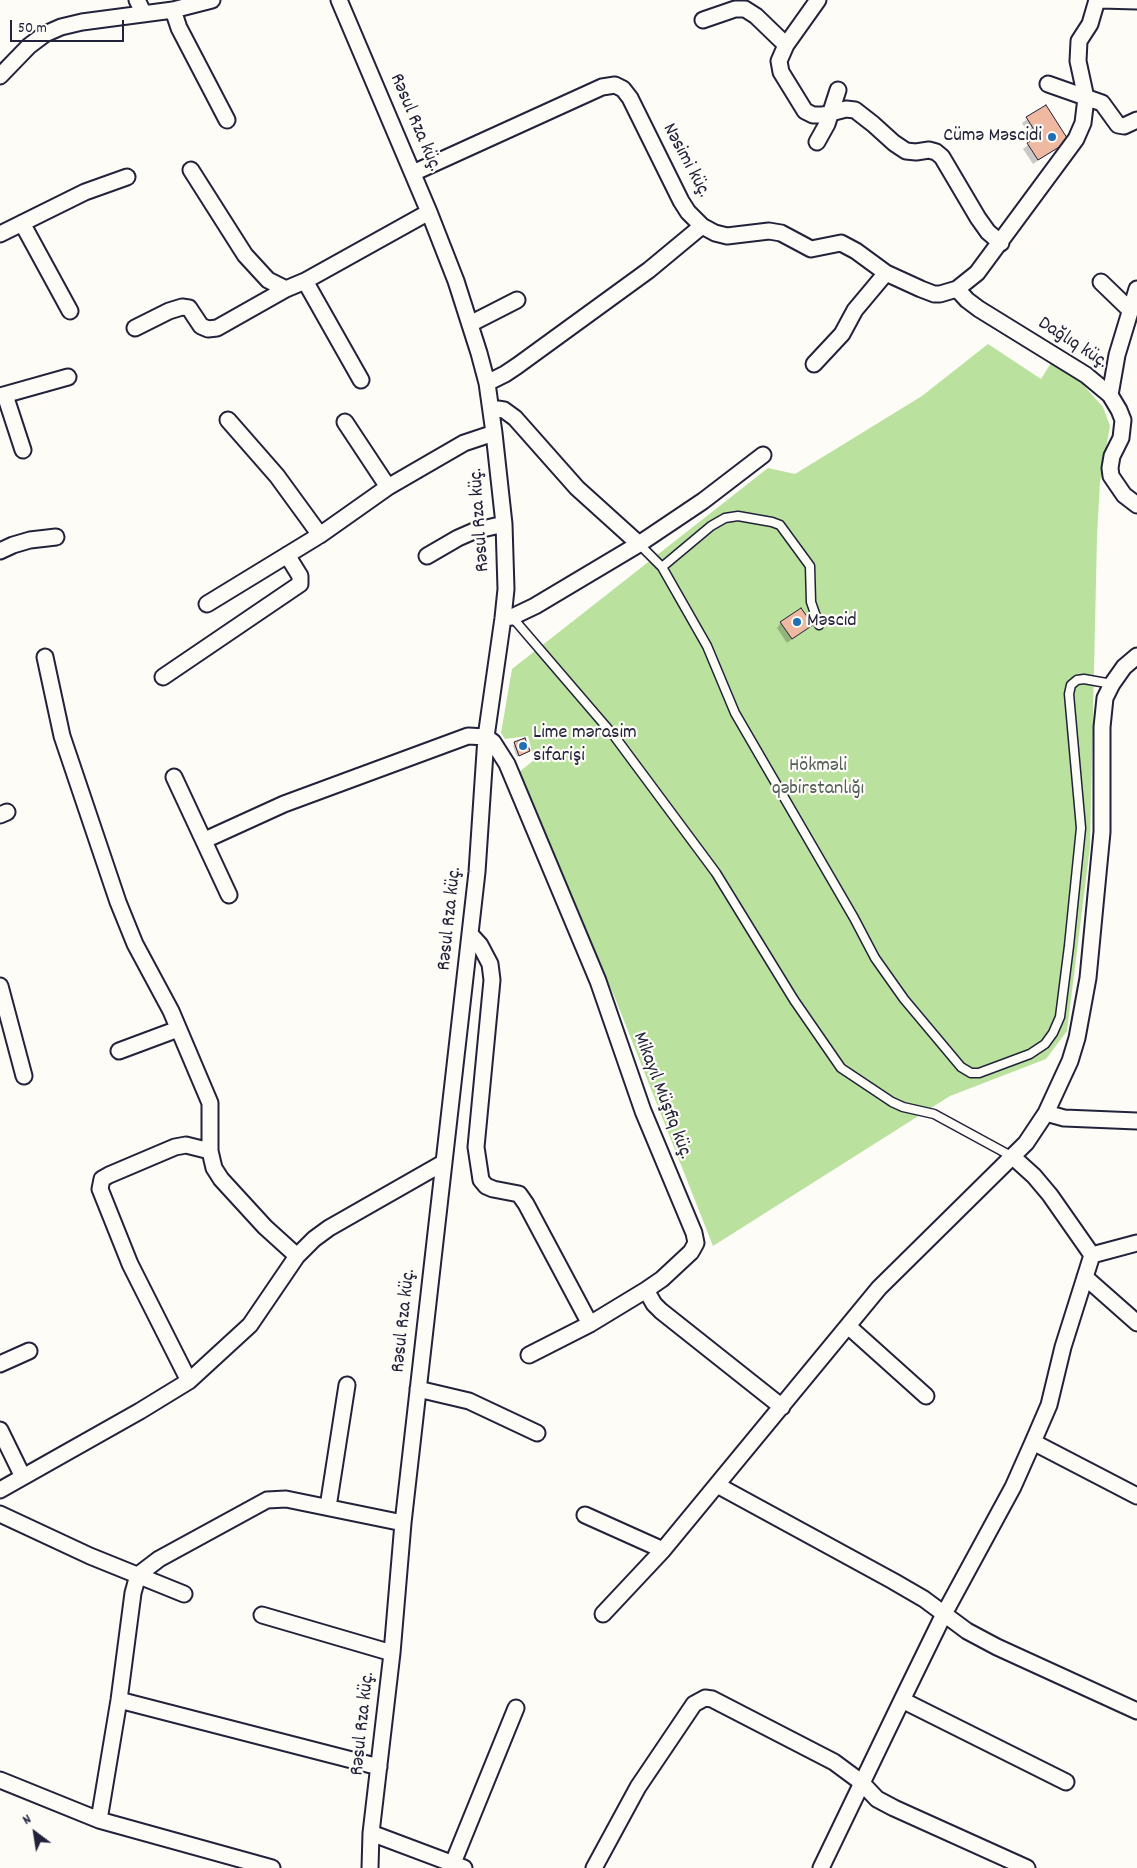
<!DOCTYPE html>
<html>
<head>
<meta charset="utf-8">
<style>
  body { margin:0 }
  #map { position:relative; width:1137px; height:1868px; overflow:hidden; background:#fdfcf7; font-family:Dekko,sans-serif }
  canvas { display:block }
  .north { position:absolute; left:10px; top:1808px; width:50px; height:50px; -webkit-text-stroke:4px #fdfcf7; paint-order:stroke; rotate:329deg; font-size:14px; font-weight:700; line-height:20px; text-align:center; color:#22223b }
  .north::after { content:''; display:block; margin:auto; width:18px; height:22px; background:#22223b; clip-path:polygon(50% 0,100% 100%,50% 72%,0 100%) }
  .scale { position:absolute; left:10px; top:20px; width:114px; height:22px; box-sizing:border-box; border:2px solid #22223b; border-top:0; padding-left:6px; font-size:15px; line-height:18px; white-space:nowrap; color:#22223b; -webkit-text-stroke:4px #fdfcf7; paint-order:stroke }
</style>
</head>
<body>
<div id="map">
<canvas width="1137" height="1868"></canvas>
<div class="north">N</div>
<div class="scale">50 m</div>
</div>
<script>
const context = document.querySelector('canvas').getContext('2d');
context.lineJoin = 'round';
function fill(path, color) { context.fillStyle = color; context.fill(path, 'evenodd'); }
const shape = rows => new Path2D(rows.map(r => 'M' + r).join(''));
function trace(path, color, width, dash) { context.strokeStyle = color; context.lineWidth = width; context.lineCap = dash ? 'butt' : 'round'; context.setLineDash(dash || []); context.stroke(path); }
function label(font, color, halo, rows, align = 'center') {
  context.font = font + ' Dekko,sans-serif'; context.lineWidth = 4.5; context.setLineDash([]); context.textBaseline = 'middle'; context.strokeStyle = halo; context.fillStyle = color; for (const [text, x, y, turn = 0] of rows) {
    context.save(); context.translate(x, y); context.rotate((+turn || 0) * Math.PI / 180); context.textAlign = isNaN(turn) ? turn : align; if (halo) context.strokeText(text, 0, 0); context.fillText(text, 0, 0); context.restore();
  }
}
const green = shape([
  [988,344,1041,379,1051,363,1076,377,1103,407,1110,426,1100,482,1097,536,1090,847,1067,1031,1046,1059,950,1096,713,1246,615,998,518,773,534,760,528,736,505,739,501,733,512,669,768,468,795,474,922,396]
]);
const shadow = shape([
  [1045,107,1062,145,1033,164,1023,149,1033,141,1022,123],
  [781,623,811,625,787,643,777,628],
  [515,744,529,751,517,757,513,746]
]);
const building = shape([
  [1046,105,1069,141,1038,160,1027,143,1038,136,1026,117,1046,105],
  [801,608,813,625,792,639,780,622,801,608],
  [525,738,530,751,519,756,514,742,525,738]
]);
const service = shape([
  [639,544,662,567,707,646,735,713,854,918,875,958,904,999,961,1067,971,1073,979,1073,1030,1054,1045,1044,1053,1033,1060,1017,1069,946,1081,828,1069,694,1071,685,1077,680,1084,679,1112,684],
  [662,567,711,526,725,518,738,516,772,522,780,525,810,566,811,602,819,625],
  [512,617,615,737,716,873,794,1000,841,1068,892,1102,903,1107,934,1114,1013,1157]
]);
const minor = shape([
  [137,0,144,14],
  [339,0,429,212,456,281,479,353,487,383,494,433,504,524,506,589,503,618,486,737,477,872,403,1523,392,1653,371,1833,370,1868],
  [818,0,786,45,779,61,781,72,805,111,813,115,823,115,846,109,855,110,873,124,894,143,906,151,916,152,929,150,936,152,942,157,978,218,988,232,1001,243],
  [1100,0,1137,1],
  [173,10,179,28,227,120],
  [703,20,735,9,745,9,756,16,786,45],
  [0,76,29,46,45,34,61,27,82,22,173,10,212,0],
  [1048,84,1102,103,1118,125,1124,126,1137,120],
  [817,142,827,124,838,90],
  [191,170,245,255,268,280,286,289],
  [413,173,602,87,615,85,623,89,630,98,681,201,688,212,702,226,715,233,727,236,769,231,781,233,811,249,841,243,856,251,886,273,921,289,934,294,940,294,957,289,977,273,1076,139,1083,123,1086,98,1078,61,1079,41,1090,24,1097,0],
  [22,223,70,311],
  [0,234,85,192,127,177],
  [305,281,361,380],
  [1101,282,1130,310],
  [957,289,967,300,979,309,1086,375,1110,395,1119,410,1123,420,1121,438,1112,456,1110,468,1111,476,1124,495,1137,505],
  [470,324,517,300],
  [135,328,169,311,182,307,189,308,201,326,208,329,217,328,286,289,305,281,429,212],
  [814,364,842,334,855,310,886,273],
  [487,383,505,374,517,366,649,270,702,226],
  [5,395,23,450],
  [1110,395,1117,355,1137,289],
  [0,396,68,377],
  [491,408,504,410,515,418,577,488,639,544],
  [228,420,277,476,320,535],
  [345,422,388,487],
  [0,551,13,545,30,540,56,537],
  [427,556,458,538,474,531,504,524],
  [207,604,320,535,388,487,464,443,494,433],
  [503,618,512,617,535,606,639,544,703,501,763,455],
  [45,657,62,736,118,902,135,944,171,1011,210,1103,210,1151,214,1168,221,1179,265,1227,297,1256],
  [163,677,300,584,300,576,287,555],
  [174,777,229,895],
  [0,815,7,812],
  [205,840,284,804,468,736,486,737,493,742,507,764,598,981,643,1111,694,1233,696,1243,691,1252,662,1279,646,1290,654,1304,661,1311,782,1407],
  [470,934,480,945,490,964,492,980,476,1147,481,1180,486,1186,493,1189,519,1194,526,1204,590,1324],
  [0,986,24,1076],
  [119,1051,178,1029],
  [1046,1113,1064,1118,1137,1121],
  [1013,1157,1034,1176,1050,1195,1092,1255,1137,1243],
  [1085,1277,1137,1323],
  [848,1326,926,1396],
  [529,1355,590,1324,646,1290],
  [0,1364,29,1351],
  [189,1381,130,1264,100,1189,102,1179,109,1175,175,1147,186,1145,210,1151],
  [418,1389,469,1401,537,1433],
  [0,1430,23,1477],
  [1033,1442,1137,1496],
  [717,1485,893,1581,924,1599,967,1631,997,1647,1137,1711],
  [0,1490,140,1411,189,1381,250,1325,297,1256,314,1239,329,1228,443,1163],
  [328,1507,347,1385],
  [0,1514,90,1556,184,1594],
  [585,1515,663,1550],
  [603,1614,663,1550,879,1288,1026,1143,1046,1113,1070,1061,1077,1038,1088,978,1102,832,1102,727,1105,698,1112,684,1124,667,1137,656],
  [262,1615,392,1653],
  [119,1700,379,1767],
  [902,1700,1066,1782],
  [0,1780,99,1820,272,1868],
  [99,1820,119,1700,133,1593,138,1575,159,1559,267,1500,286,1499,403,1523],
  [371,1833,464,1868],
  [453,1863,516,1708],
  [594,1868,638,1787,694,1704,705,1698,712,1699,834,1762,861,1782,877,1799,894,1808,1027,1868],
  [821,1868,902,1700,944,1614,1013,1487,1033,1442,1049,1405,1063,1347,1092,1255]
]);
const markers = [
  [1052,137,5,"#1f6fb2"],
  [797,622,5,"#1f6fb2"],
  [523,746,5,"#1f6fb2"]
];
const streetNames = [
  ["Rəsul Rza küç.",414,123,67],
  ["Nəsimi küç.",685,161,62],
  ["Dağlıq küç.",1072,344,33],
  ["Rəsul Rza küç.",481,520,-94],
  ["Rəsul Rza küç.",451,919,-84],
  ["Mikayıl Müşfiq küç.",661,1096,69],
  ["Rəsul Rza küç.",405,1321,-84],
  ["Rəsul Rza küç.",364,1724,-84]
];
const poiNames = [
  ["Cümə Məscidi",1042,137,"right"],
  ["Məscid",807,622],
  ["Lime mərasim",533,734],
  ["sifarişi",533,757]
];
const parkNames = [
  ["Hökməli",818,767],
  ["qəbirstanlığı",818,790]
];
fill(green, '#bae29e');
fill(shadow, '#0003');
fill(building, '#eeb8a1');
trace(building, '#22223b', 1);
trace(service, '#22223b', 11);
trace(minor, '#22223b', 19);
trace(service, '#fdfcf7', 8);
trace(minor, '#fdfcf7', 15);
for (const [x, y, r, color] of markers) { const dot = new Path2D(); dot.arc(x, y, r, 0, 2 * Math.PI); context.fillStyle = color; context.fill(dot); trace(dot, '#fdfcf7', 2); }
label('20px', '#22223b', '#fdfcf7', streetNames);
label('20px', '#22223b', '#fdfcf7', poiNames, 'left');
label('20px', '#505c59', '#fdfcf7', parkNames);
</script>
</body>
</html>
